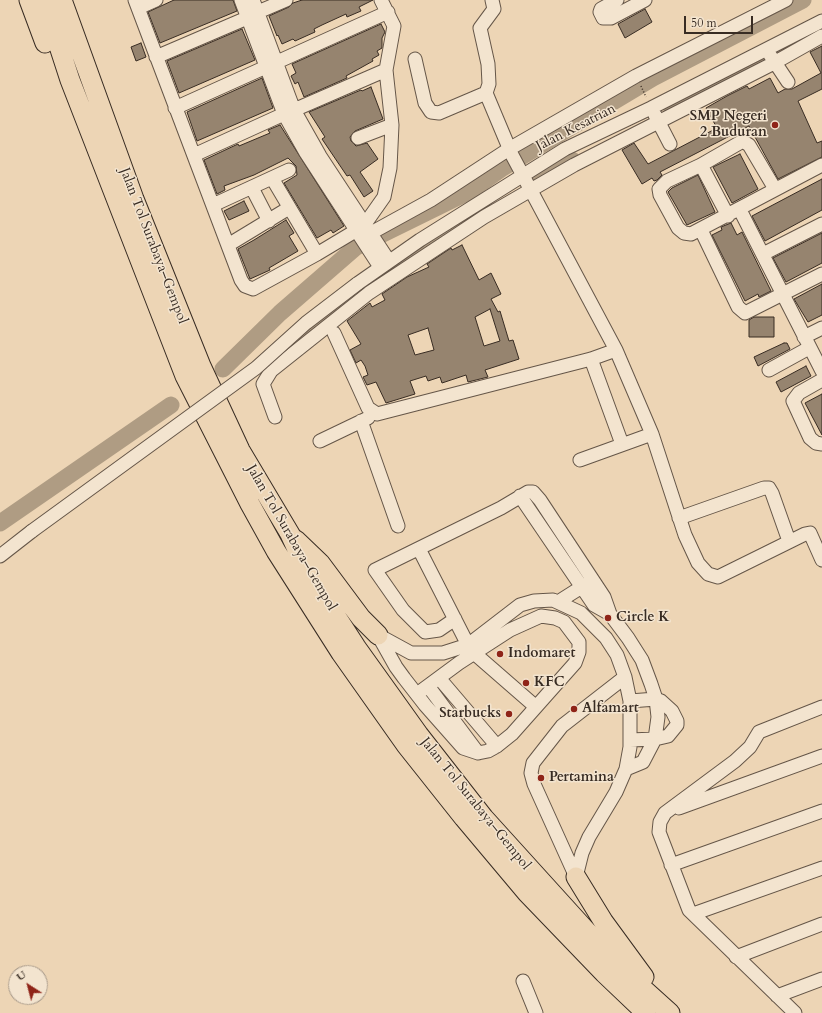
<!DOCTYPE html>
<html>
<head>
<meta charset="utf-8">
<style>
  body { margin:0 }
  #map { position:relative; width:822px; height:1013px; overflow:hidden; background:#edd5b5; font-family:Cardo,serif }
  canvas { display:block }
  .north { position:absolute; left:8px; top:965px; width:40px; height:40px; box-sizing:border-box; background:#f3e4cf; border:1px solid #a89a8a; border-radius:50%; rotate:324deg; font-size:11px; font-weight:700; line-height:16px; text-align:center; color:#382c23 }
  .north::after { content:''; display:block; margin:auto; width:14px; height:18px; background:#8f2418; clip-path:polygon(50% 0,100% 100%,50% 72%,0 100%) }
  .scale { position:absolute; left:684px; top:16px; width:69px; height:18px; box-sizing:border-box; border:2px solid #382c23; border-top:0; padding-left:5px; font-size:12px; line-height:14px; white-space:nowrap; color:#382c23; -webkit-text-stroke:3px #f3e4cf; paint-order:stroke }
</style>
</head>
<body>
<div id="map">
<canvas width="822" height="1013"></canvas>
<div class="north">U</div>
<div class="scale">50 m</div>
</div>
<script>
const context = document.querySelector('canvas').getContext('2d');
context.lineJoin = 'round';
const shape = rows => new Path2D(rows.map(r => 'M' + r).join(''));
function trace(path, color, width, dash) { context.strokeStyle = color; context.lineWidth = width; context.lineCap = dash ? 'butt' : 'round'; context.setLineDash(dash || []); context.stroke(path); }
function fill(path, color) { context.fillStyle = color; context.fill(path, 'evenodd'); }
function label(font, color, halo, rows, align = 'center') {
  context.font = font + ' Cardo,serif'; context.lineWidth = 3; context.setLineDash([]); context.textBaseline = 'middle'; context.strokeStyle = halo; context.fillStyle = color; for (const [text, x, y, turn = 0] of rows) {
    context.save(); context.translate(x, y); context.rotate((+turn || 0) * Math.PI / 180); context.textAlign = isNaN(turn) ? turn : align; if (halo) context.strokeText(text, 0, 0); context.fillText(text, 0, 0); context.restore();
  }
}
const river = shape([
  [672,109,759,61,819,32],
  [538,177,572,160],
  [322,319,389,270,479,213],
  [268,365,310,331],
  [223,369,280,313,356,247,470,191,501,169,653,78,803,0],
  [0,523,171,405]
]);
const building = shape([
  [174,0,233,0,237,11,160,43,148,12,174,0],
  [302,0,373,0,359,7,361,11,347,17,346,14,322,25,314,29,315,32,295,41,293,39,282,44,278,35,277,36,269,16,289,7,293,3,302,0],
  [645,9,652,22,625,38,618,24,645,9],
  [381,24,385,32,382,38,382,48,377,51,379,55,372,59,373,61,346,76,347,78,304,97,298,82,295,84,291,76,296,73,292,64,381,24],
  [242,29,255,60,179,93,167,61,242,29],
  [141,43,146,57,136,61,131,47,141,43],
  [822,46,822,89,798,101,817,143,822,141,822,157,778,179,749,126,660,172,662,175,657,180,654,181,652,178,642,184,622,150,634,143,648,164,673,151,717,128,706,108,727,96,747,86,749,89,770,78,778,93,785,89,792,89,821,73,810,52,822,46],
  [262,78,273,108,197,141,187,112,262,78],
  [371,87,383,119,355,131,350,137,351,141,356,146,367,143,378,159,360,172,373,191,364,197,350,175,347,176,322,139,325,137,309,112,361,90,362,91,371,87],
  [280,125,344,226,333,233,331,230,317,238,284,183,297,175,296,166,288,158,254,175,224,186,225,190,217,194,204,160,238,144,239,146,270,133,268,130,280,125],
  [740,154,758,189,732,203,713,167,740,154],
  [698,175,715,212,687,225,668,192,672,188,698,175],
  [822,179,822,210,765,241,752,216,822,179],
  [244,201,249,211,229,220,224,211,244,201],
  [286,220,294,233,289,236,298,251,269,268,270,270,250,279,238,249,254,240,286,220],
  [731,223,737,235,742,232,771,291,759,297,758,294,745,301,712,235,722,230,721,227,731,223],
  [822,233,822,263,786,282,773,258,822,233],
  [462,245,479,280,491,273,501,294,491,299,498,312,500,311,509,341,513,340,519,359,485,370,488,377,468,382,466,375,442,383,440,377,428,381,426,376,410,381,415,394,386,403,376,382,367,385,363,377,368,375,365,366,361,360,356,363,350,350,361,344,347,321,370,303,372,307,385,300,382,294,407,277,429,267,427,264,451,248,452,250,462,245],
  [490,309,500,341,484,346,475,317,490,309],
  [428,328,434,350,415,355,408,335,428,328],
  [822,284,822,315,808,322,794,299,822,284],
  [754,317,774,317,774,337,749,337,749,320,754,317],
  [784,343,787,343,790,349,758,366,754,357,784,343],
  [806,366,811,376,781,392,776,382,806,366],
  [822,394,822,435,805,403,822,394]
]);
const path = shape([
  [641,86,646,97]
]);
const minor = shape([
  [135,0,241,280,245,286,253,289,317,254,357,230,365,224,384,197,390,168,392,125,386,70,394,26,381,0],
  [241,0,284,114,306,153,380,267],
  [253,0,294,110,320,156,389,261],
  [492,0,494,9,480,28,488,64,489,84,486,93,512,155,616,350,652,434,685,535,698,563,708,574,718,577,805,534,810,533,822,560],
  [617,0,601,9,600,12,603,18,611,18,645,0],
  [138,8,156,0],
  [258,12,286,0],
  [770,55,788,82],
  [156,57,247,18],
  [415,59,425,103,431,112,439,113,486,93],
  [175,108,388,12],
  [294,110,386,70],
  [655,115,670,144],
  [358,138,392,125],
  [194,155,284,114],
  [701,165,728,216],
  [272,178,317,254],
  [252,188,269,221],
  [775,189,749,145,744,142,741,142,701,165,667,181,659,189,660,195,678,228,684,233,691,234,822,165],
  [213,205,289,170],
  [740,210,822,371],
  [701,230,738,307,745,313,822,274],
  [371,233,431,200,509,149,636,76,786,0],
  [228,245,289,208],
  [763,254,822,224],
  [357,284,420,240,565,149,651,108,822,21],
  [334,333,368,408,377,414,591,359,616,350],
  [804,337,822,328],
  [591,359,622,444],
  [769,370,809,348],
  [822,380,799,393,793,401,810,438,816,443,822,444],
  [275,417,263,384,271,371,369,293,484,217,574,165,774,63,822,36],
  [361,421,398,526],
  [320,441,368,418],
  [580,460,652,434],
  [520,496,594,605,610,614],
  [679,518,764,488,769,488,772,493,789,541],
  [419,549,468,645],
  [0,556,32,531],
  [558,602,588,583],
  [455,619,439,630,425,632,403,610,375,570,501,508,528,492,533,492,540,500,604,597,610,614,628,638,642,660,651,684,656,699,658,717,655,739,643,762,626,769],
  [378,635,411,653,443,653,468,645,520,605,534,601,553,600,581,613,606,638,617,655,625,677,630,701,630,747,626,769,616,792,589,837,582,853,576,877],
  [378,635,396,667,404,678,425,705,463,748,478,753,488,751,497,746,512,734,575,663,579,652,579,642,564,622,555,618,541,616,510,630,459,663,417,694],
  [474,653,536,707],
  [439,678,497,746],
  [428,686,478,753],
  [630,740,655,739,668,736,677,725,677,721,672,711,661,701,656,699,630,701],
  [679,808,822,756],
  [671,865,822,811],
  [576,877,534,784,531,773,533,763,562,726,625,677],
  [693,914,822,868],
  [736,957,822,924],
  [523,981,536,1013],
  [777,996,822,979],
  [795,1013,689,910,659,832,660,822,665,813,735,761,750,747,759,732,822,707]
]);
const highway = shape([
  [29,0,45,43],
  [44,0,70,80,185,376,250,504,276,551,341,653,406,745,464,818,527,893,604,973,646,1013],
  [62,0,134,199,201,366,240,450,290,534,308,573,356,647,419,735,484,818,619,967,670,1013],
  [296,540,320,563,361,618,378,635],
  [576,877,603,921,644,977]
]);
const minorBridge = shape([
  [32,531,256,368,306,323,357,284]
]);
const markers = [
  [775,125,4,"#8f2418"],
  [608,618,4,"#8f2418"],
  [500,654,4,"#8f2418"],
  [526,683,4,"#8f2418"],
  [574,709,4,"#8f2418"],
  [509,714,4,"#8f2418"],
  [541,778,4,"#8f2418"]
];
const poiNames = [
  ["SMP Negeri",767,117,"right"],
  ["2 Buduran",767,133,"right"],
  ["Circle K",616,618],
  ["Indomaret",508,654],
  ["KFC",534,683],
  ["Alfamart",582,709],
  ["Starbucks",501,714,"right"],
  ["Pertamina",549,778]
];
const streetNames = [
  ["Jalan Kesatrian",576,128,-27],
  ["Jalan Tol Surabaya–Gempol",153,246,69],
  ["Jalan Tol Surabaya–Gempol",291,538,60],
  ["Jalan Tol Surabaya–Gempol",475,804,51]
];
trace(river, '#af9c83', 17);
fill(building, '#96846f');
trace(building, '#382c23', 1);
trace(minor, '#655648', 15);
trace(highway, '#382c23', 21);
trace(path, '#382c23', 1.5, [1, 2]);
trace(minor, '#f3e4cf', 13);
trace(highway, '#edd5b5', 19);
trace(minorBridge, '#655648', 15, []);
trace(minorBridge, '#f3e4cf', 13);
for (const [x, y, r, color] of markers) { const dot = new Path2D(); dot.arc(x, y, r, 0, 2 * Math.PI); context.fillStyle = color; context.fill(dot); trace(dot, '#f3e4cf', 1.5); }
label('bold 14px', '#382c23', '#f3e4cf', poiNames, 'left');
label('14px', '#382c23', '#f3e4cf', streetNames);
</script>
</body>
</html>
